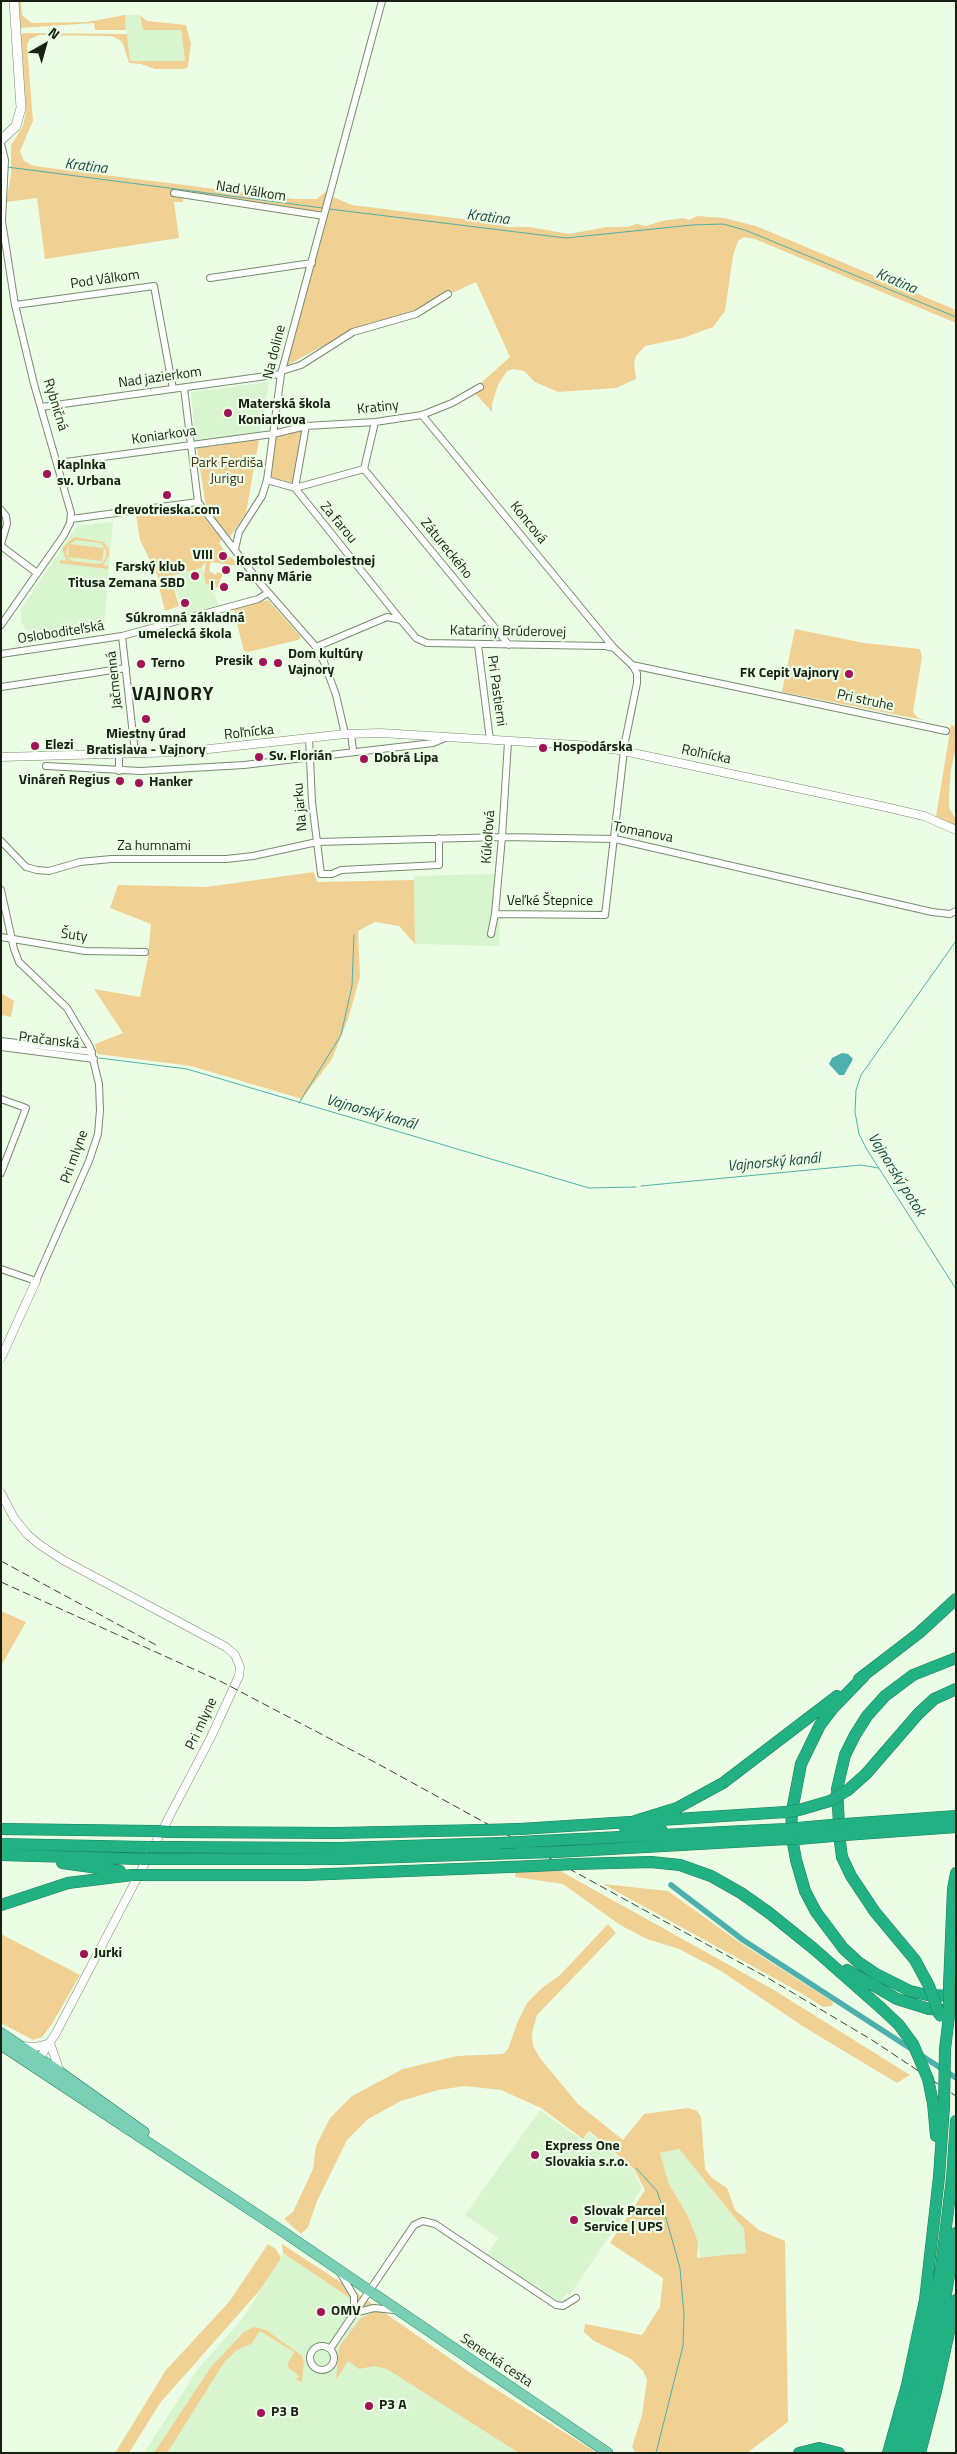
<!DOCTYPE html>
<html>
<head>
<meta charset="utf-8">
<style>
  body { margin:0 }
  #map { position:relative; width:957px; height:2454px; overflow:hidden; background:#ebfee5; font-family:"Titillium Web",sans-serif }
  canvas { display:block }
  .frame { position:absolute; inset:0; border:2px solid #182015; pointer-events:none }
  .north { position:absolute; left:20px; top:20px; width:50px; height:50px; -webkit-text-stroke:4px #ebfee5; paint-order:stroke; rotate:38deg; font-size:14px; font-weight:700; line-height:20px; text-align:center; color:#182015 }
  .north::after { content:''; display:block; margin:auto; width:18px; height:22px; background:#182015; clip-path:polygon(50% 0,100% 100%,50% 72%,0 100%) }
</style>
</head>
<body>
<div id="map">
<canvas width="957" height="2454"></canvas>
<div class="frame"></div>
<div class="north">N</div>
</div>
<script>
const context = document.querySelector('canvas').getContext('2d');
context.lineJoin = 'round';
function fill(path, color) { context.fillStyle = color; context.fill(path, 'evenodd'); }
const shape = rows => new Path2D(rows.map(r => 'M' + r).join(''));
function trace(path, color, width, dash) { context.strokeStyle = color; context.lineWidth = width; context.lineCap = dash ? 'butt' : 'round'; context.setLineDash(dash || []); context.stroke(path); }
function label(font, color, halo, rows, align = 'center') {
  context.font = font + ' "Titillium Web",sans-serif'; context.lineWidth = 4.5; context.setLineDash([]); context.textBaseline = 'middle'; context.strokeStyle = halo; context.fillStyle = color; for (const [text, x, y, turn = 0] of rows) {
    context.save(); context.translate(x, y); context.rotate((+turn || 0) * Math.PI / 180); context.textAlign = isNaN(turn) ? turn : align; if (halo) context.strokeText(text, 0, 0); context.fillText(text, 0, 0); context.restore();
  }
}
const built = shape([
  [125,15,140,15,143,30,181,30,185,62,130,61],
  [269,382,260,433,196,441,191,392],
  [113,522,104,625,37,635,25,629,21,621,21,609,77,526],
  [204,568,204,575,213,587,217,588,215,594,218,605,183,615,172,576],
  [495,874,493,911,500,921,499,946,415,944,414,876],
  [540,2110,583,2141,589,2133,633,2170,642,2188,570,2295,567,2293,560,2302,487,2254,498,2238,465,2215],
  [679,2149,744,2229,747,2253,700,2259,698,2242,688,2216,669,2184,660,2153],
  [283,2253,373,2314,572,2453,144,2453,198,2369,243,2318]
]);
const green = shape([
  [17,1,21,1,22,15,32,23,87,22,125,15,126,30,95,30,94,23,21,28],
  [140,15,147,21,186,25,191,44,188,67,184,69,155,69,141,64,129,63,123,44,120,40,111,36,39,35,30,39,27,45,33,121,20,151,24,161,34,166,294,199,317,199,325,192,328,193,322,212,184,193,183,202,174,202,179,238,45,259,37,198,6,202,11,175,11,145,23,126,26,112,21,35,23,33,127,34,130,61,185,61,181,30,143,30],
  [333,197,352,205,502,224,506,227,530,227,569,234,607,227,628,227,636,224,646,226,662,221,683,218,689,220,697,216,724,218,756,226,956,310,956,323,755,239,744,237,738,241,733,256,725,311,713,327,683,338,645,346,636,356,634,363,636,379,616,388,558,392,535,382,524,371,513,369,507,371,498,385,492,404,492,412,475,393,482,388,481,383,510,357,476,282,400,317,349,332,286,366],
  [302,430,293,483,270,477,276,436],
  [259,440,246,513,230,537,206,507,197,448],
  [196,507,222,540,219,543,227,555,241,564,237,566,211,562,209,571,216,575,217,572,223,574,217,588,206,584,204,575,206,562,201,568,159,579,140,540,136,515],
  [74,537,104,542,109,550,109,555,103,565,108,566,108,569,60,563,60,560,67,561,63,552,63,547],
  [76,540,101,543,106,550,106,558,102,563,97,564,72,561,68,558,66,553,69,543,68,557,102,561,104,548,70,544],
  [171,579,179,606,165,611,158,583],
  [268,600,301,637,298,640,248,652,244,651,233,608],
  [795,629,864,643,920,649,922,657,913,712,918,718,928,721,782,692],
  [951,725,956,726,956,747,951,769,949,796,949,808,956,819,956,830,936,820,936,816],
  [314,872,317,882,414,880,415,944,399,926,375,922,358,931,360,977,348,1019,332,1059,302,1099,191,1066,97,1054,95,1044,123,1033,94,989,140,997,148,957,151,924,110,908,118,885,206,887],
  [1,993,14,1001,11,1017,1,1015],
  [1,1611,26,1622,1,1666],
  [555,1868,774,1990,910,2075,897,2083,804,2027,721,1971,679,1949,647,1939,620,1925,563,1884,515,1877,516,1870],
  [603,1884,668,1891,739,1942,833,2002,832,2006,823,2007,801,1993],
  [608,1924,616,1933,537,2015,532,2033,533,2046,540,2058,578,2104,623,2140,644,2114,688,2108,697,2111,701,2117,705,2169,712,2178,727,2188,735,2210,759,2230,785,2241,788,2422,747,2453,636,2453,632,2447,642,2415,647,2380,643,2371,631,2359,594,2341,584,2332,585,2324,642,2335,660,2307,663,2278,610,2243,645,2190,634,2169,589,2131,583,2139,541,2108,501,2090,465,2086,438,2090,401,2101,368,2119,347,2140,317,2201,308,2227,301,2234,284,2219,293,2212,313,2169,316,2146,330,2118,352,2096,403,2069,457,2056,503,2054,508,2049,518,2021,527,2003,542,1988,560,1975],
  [679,2149,744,2229,746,2253,697,2258,698,2242,688,2216,669,2184,660,2153],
  [1,1934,80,1975,52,2024,42,2037,33,2040,1,2023],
  [268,2244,276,2249,281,2258,260,2290,160,2403,129,2453,115,2453,166,2370,229,2302],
  [282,2244,348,2287,475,2376,597,2453,519,2453,387,2369,374,2366,359,2369,348,2361,336,2380,339,2347,361,2318,372,2313,283,2253],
  [254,2327,266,2330,301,2355,304,2361,302,2382,296,2380,299,2376,288,2367,288,2363,294,2352,260,2331,251,2344,237,2350,225,2361,167,2453,154,2453,211,2367,244,2332]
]);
const water = shape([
  [842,1053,848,1054,853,1059,844,1075,839,1075,829,1064,832,1058]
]);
const stream = shape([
  [7,167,323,208],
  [329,209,566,238,692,225,723,224,745,230,956,317],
  [956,941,861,1075,856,1090,855,1112,859,1134,866,1148,956,1289],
  [99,1058,187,1069,589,1188,636,1187],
  [299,1103,341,1035,352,986,354,935],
  [641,1186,861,1165,878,1168],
  [636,2168,657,2191,666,2218,680,2268,684,2315,683,2346,656,2453]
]);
const canal = shape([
  [671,1885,743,1940,956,2078]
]);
const minor = shape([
  [1,144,5,160,2,221,15,305,34,384,71,513,70,523,64,535,1,625],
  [174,193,324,216],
  [210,278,312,263],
  [15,305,154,286,173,389],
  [282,371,301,365,353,332,416,314,448,294],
  [184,388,198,502,260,583,316,647,324,662,336,695,345,734],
  [41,407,281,374],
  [422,415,614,648],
  [306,426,295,488,400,619],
  [58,463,273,434,306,426,375,422,422,415,452,403,480,387],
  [364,469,375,422],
  [267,480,295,488,364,469,509,645],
  [1,510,6,516,7,524,1,544],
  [71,519,198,502],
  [1,546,37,573],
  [235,549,239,532,262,496,267,480,281,374,382,1],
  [122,636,135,753],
  [478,645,490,740],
  [316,647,387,617,401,620,416,638,427,643,605,646,614,648,632,665,637,673,637,683,625,742,605,915,495,914],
  [1,654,122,636,258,599,268,593],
  [632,665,946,731],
  [1,687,126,668],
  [351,734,353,750],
  [309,738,312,802,321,874,332,874,341,870,439,865,439,838],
  [119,753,119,771],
  [46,766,141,771,244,765,433,743,445,738],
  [1,841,26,867,37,870,49,871,80,862,111,859,226,859,253,856,317,842,502,837,615,839,932,912,950,914,956,911],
  [1,890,14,949,19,962,67,1008,90,1047,99,1084,100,1110,98,1134,89,1161,36,1281,1,1269],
  [491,934,495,914,502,837,508,742],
  [1,937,85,951,145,952],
  [1,1041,92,1052],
  [1,1047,94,1059],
  [1,1099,26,1108,1,1173],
  [341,2274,354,2296,354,2312],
  [354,2313,374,2308,394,2310],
  '310 2358a12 12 0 1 1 24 0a12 12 0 1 1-24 0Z',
  [330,2349,414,2225,423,2221,435,2224,556,2305,563,2306,576,2298]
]);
const tertiary = shape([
  [1,757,182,752,345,734,381,733,577,745,619,750,881,806,924,816,956,830],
  [1,1358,36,1281],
  [1,1493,14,1518,28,1535,40,1545,63,1560,226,1647,235,1655,240,1667,239,1676,211,1737,56,2033,37,2062],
  [50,2043,60,2072],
  [22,2046,36,2047,50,2043]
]);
const secondary = shape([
  [1,140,16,126,21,108,14,1]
]);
const primary = shape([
  [1,2033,60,2072,144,2132],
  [1,2045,276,2227,608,2453]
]);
const motorway = shape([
  [864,1676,833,1708,820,1725,801,1764,792,1811,791,1832,796,1860,805,1891,816,1912,843,1948,858,1962,876,1974,910,1991,927,1995,956,1996],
  [859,1679,919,1633,956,1599],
  [848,1790,866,1774,918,1714,934,1699,956,1689],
  [799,1810,830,1801],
  [635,1821,677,1808,723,1783,837,1696],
  [845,1824,956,1816],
  [625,1828,662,1831],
  [798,1828,831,1825],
  [1,1829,155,1831],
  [520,1829,786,1812],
  [169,1832,337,1833,482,1830],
  [845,1835,956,1827],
  [798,1839,833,1836],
  [538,1841,786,1829],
  [1,1844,147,1847],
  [161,1847,340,1848,501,1843],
  [557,1852,787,1839],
  [1,1855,141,1859],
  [156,1859,341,1859,519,1853],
  [62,1863,120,1871],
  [574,1864,651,1862,680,1865,711,1876,741,1893,768,1912,814,1949,881,2008],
  [146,1875,305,1875,534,1866],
  [1,1905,68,1883,132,1875],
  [847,1970,897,1999,929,2009,956,2011],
  [929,1986,915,1960,875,1912,851,1876,842,1857,840,1842,837,1789,845,1755,855,1735,867,1716,885,1696,913,1675,956,1658],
  [949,1986,953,1889,956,1873],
  [945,2049,949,2016],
  [933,2103,936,2136],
  [799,2453,819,2448,839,2453],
  [888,2453,907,2385,925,2300,939,2177,944,2106],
  [899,2453,918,2387,941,2268,952,2178,956,2121],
  [909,2453,939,2336,956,2233],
  [920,2453,936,2391,956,2300]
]);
const rail = shape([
  [1,1561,156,1645],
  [1,1582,222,1682,380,1765,768,1978,872,2040,956,2096]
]);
const motorwayBridge = shape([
  [830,1801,848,1790],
  [786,1812,799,1810],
  [831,1825,845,1824],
  [786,1829,798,1828],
  [482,1830,520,1829],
  [155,1831,169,1832],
  [833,1836,845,1835],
  [787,1839,798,1839],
  [501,1843,538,1841],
  [147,1847,161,1847],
  [519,1853,557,1852],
  [141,1859,156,1859],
  [534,1866,574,1864],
  [132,1875,146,1875],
  [929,1986,940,2016],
  [881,2008,899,2025,913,2044,928,2079,933,2103],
  [949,2016,949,1986],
  [944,2106,945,2049]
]);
const markers = [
  [228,413,5,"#a21257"],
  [47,474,5,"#a21257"],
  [167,495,5,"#a21257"],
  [223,556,5,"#a21257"],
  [226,570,5,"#a21257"],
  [195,576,5,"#a21257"],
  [224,587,5,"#a21257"],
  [185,603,5,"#a21257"],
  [263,662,5,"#a21257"],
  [278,663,5,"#a21257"],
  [141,664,5,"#a21257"],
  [849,674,5,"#a21257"],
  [146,719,5,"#a21257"],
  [35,746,5,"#a21257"],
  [543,748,5,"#a21257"],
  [259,757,5,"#a21257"],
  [364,759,5,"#a21257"],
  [120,781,5,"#a21257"],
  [139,783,5,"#a21257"],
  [84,1954,5,"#a21257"],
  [535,2155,5,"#a21257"],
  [574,2220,5,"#a21257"],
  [321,2312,5,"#a21257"],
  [369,2406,5,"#a21257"],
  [261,2413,5,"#a21257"]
];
const streetNames = [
  ["Nad Válkom",251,192,9],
  ["Pod Válkom",105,280,-8],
  ["Na doline",275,352,-76],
  ["Nad jazierkom",160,378,-8],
  ["Rybničná",55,405,73],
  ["Kratiny",378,408,-6],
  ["Koniarkova",164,436,-8],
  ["Za farou",338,523,50],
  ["Koncová",528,523,51],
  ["Zátureckého",446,549,51],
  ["Kataríny Brúderovej",508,632,1],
  ["Osloboditeľská",61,633,-9],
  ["Jačmenná",115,680,-96],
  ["Pri Pastierni",496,691,82],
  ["Pri struhe",865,701,12],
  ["Roľnícka",249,733,-6],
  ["Roľnícka",706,755,12],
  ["Na jarku",301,807,-95],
  ["Tomanova",643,833,11],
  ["Kúkoľová",489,837,-86],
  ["Za humnami",154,847],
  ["Veľké Štepnice",550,902],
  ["Šuty",74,936,8],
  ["Pračanská",49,1041,7],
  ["Pri mlyne",75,1157,-70],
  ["Pri mlyne",202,1724,-65],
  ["Senecká cesta",496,2361,34]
];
const poiNames = [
  ["Materská škola",238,405],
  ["Koniarkova",238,421],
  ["Kaplnka",57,466],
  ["sv. Urbana",57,482],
  ["drevotrieska.com",167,511,"center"],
  ["VIII",213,556,"right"],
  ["Kostol Sedembolestnej",236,562],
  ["Panny Márie",236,578],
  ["Farský klub",185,568,"right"],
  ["Titusa Zemana SBD",185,584,"right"],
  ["I",214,587,"right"],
  ["Súkromná základná",185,619,"center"],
  ["umelecká škola",185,635,"center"],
  ["Dom kultúry",288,655],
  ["Vajnory",288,671],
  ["Presik",253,662,"right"],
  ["Terno",151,664],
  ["FK Cepit Vajnory",839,674,"right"],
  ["Miestny úrad",146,735,"center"],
  ["Bratislava - Vajnory",146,751,"center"],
  ["Elezi",45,746],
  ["Hospodárska",553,748],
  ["Sv. Florián",269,757],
  ["Dobrá Lipa",374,759],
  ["Vináreň Regius",110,781,"right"],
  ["Hanker",149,783],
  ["Jurki",94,1954],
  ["Express One",545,2147],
  ["Slovakia s.r.o.",545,2163],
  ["Slovak Parcel",584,2212],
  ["Service | UPS",584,2228],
  ["OMV",331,2312],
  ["P3 A",379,2406],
  ["P3 B",271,2413]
];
const parkNames = [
  ["Park Ferdiša",227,464],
  ["Jurigu",227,480]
];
const waterNames = [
  ["Kratina",86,167,7],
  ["Kratina",488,218,7],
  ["Kratina",896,282,23],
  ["Vajnorský kanál",371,1113,16],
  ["Vajnorský kanál",774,1163,-5],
  ["Vajnorský potok",896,1175,58]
];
const districtNames = [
  ["VAJNORY",173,695]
];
fill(built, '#d8f5cf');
fill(green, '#f1d094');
fill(water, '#4eb0ad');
trace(stream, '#4eb0ad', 1);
trace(canal, '#4eb0ad', 5.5);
trace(minor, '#768b6f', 8);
trace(tertiary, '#768b6f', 9);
trace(secondary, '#768b6f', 10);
trace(primary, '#1e7e5c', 11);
trace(motorway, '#1e7e5c', 12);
trace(minor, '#fff', 6);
trace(tertiary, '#fff', 8);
trace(secondary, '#fff', 9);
trace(primary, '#7ad0b5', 10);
trace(motorway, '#21b183', 11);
trace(rail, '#394335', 1, [8, 4]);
trace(motorwayBridge, '#1e7e5c', 12, []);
trace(motorwayBridge, '#21b183', 11);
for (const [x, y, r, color] of markers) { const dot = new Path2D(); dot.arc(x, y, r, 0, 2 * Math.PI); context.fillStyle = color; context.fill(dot); trace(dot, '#ebfee5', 2); }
label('14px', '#182015', '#ebfee5', streetNames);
label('bold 14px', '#182015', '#ebfee5', poiNames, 'left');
label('14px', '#413215', '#ebfee5', parkNames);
label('italic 15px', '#1a4745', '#ebfee5', waterNames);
context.letterSpacing = '1px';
label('bold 19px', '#182015', '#ebfee5', districtNames);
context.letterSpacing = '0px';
</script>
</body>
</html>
